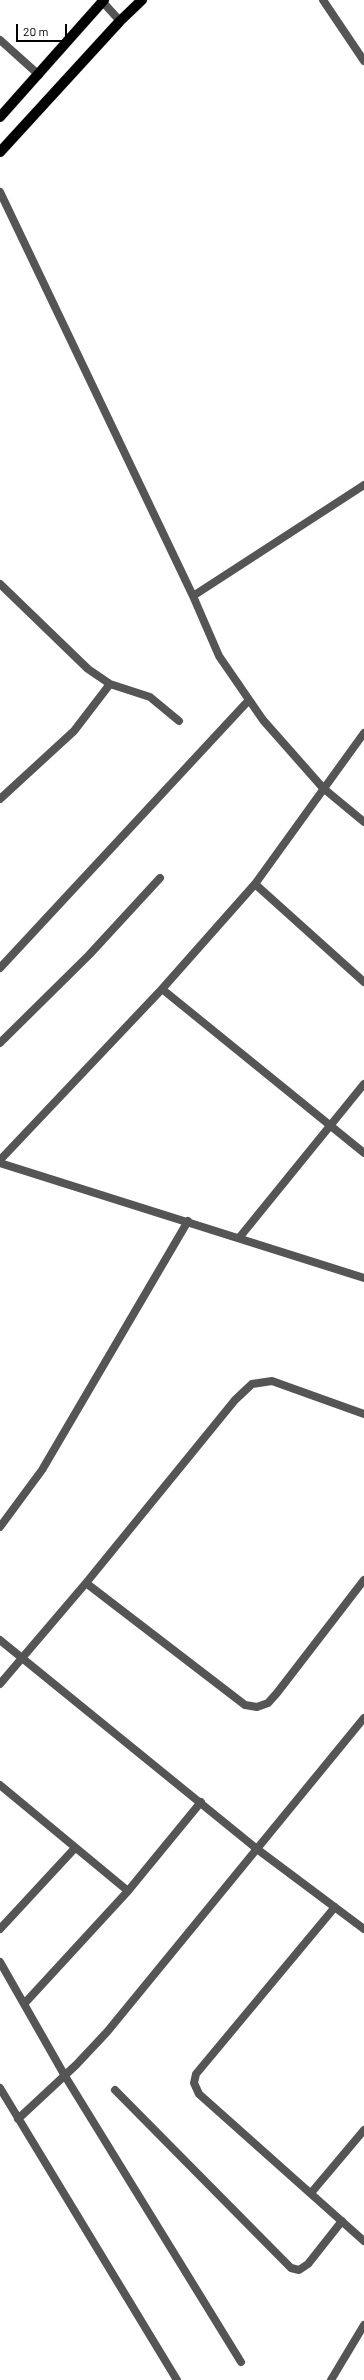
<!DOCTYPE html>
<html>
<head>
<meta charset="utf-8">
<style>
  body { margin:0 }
  #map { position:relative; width:364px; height:2380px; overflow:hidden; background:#fff; font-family:Barlow,sans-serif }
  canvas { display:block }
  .scale { position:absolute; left:16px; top:24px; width:51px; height:18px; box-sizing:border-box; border:2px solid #000; border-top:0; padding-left:5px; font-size:12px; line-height:14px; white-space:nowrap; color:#000; -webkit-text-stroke:3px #fff; paint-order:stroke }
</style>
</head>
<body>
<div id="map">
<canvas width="364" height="2380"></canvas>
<div class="scale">20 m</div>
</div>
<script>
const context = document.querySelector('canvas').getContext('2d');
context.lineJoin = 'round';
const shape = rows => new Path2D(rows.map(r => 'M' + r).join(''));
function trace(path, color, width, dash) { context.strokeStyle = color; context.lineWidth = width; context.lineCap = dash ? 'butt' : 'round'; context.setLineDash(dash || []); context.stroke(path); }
const service = shape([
  [0,584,88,669,110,684,150,697,179,721],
  [0,799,74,731,110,684]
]);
const minor = shape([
  [101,0,120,21],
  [323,0,364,61],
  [0,40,39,75],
  [0,192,193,596,219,656,263,720,323,788,364,822],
  [193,596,364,485],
  [255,884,364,982],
  [0,968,249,700],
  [162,989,364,1153],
  [0,1043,89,955,160,878],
  [0,1160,162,989,255,884,364,733],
  [0,1163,364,1278],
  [239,1238,364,1084],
  [0,1527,42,1470,188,1221],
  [86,1583,245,1705,257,1707,268,1703,277,1693,364,1580],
  [0,1640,257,1849,364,1929],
  [0,1684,86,1583,235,1400,252,1384,272,1381,364,1414],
  [0,1785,128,1891],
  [335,1907,196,2074,194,2083,199,2094,364,2241],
  [0,1929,75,1848],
  [0,1962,65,2076,241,2362],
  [24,2004,128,1891,201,1802],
  [0,2088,177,2380],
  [115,2090,291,2268,299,2270,308,2264,342,2221],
  [18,2119,76,2065,107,2032,364,1718],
  [311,2193,364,2130],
  [331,2380,364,2325]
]);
const primary = shape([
  [0,117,104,0],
  [0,152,120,21,142,0]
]);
trace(primary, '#dbdbdb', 11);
trace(service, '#555', 8);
trace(minor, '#555', 8);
trace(primary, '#000', 10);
</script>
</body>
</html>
